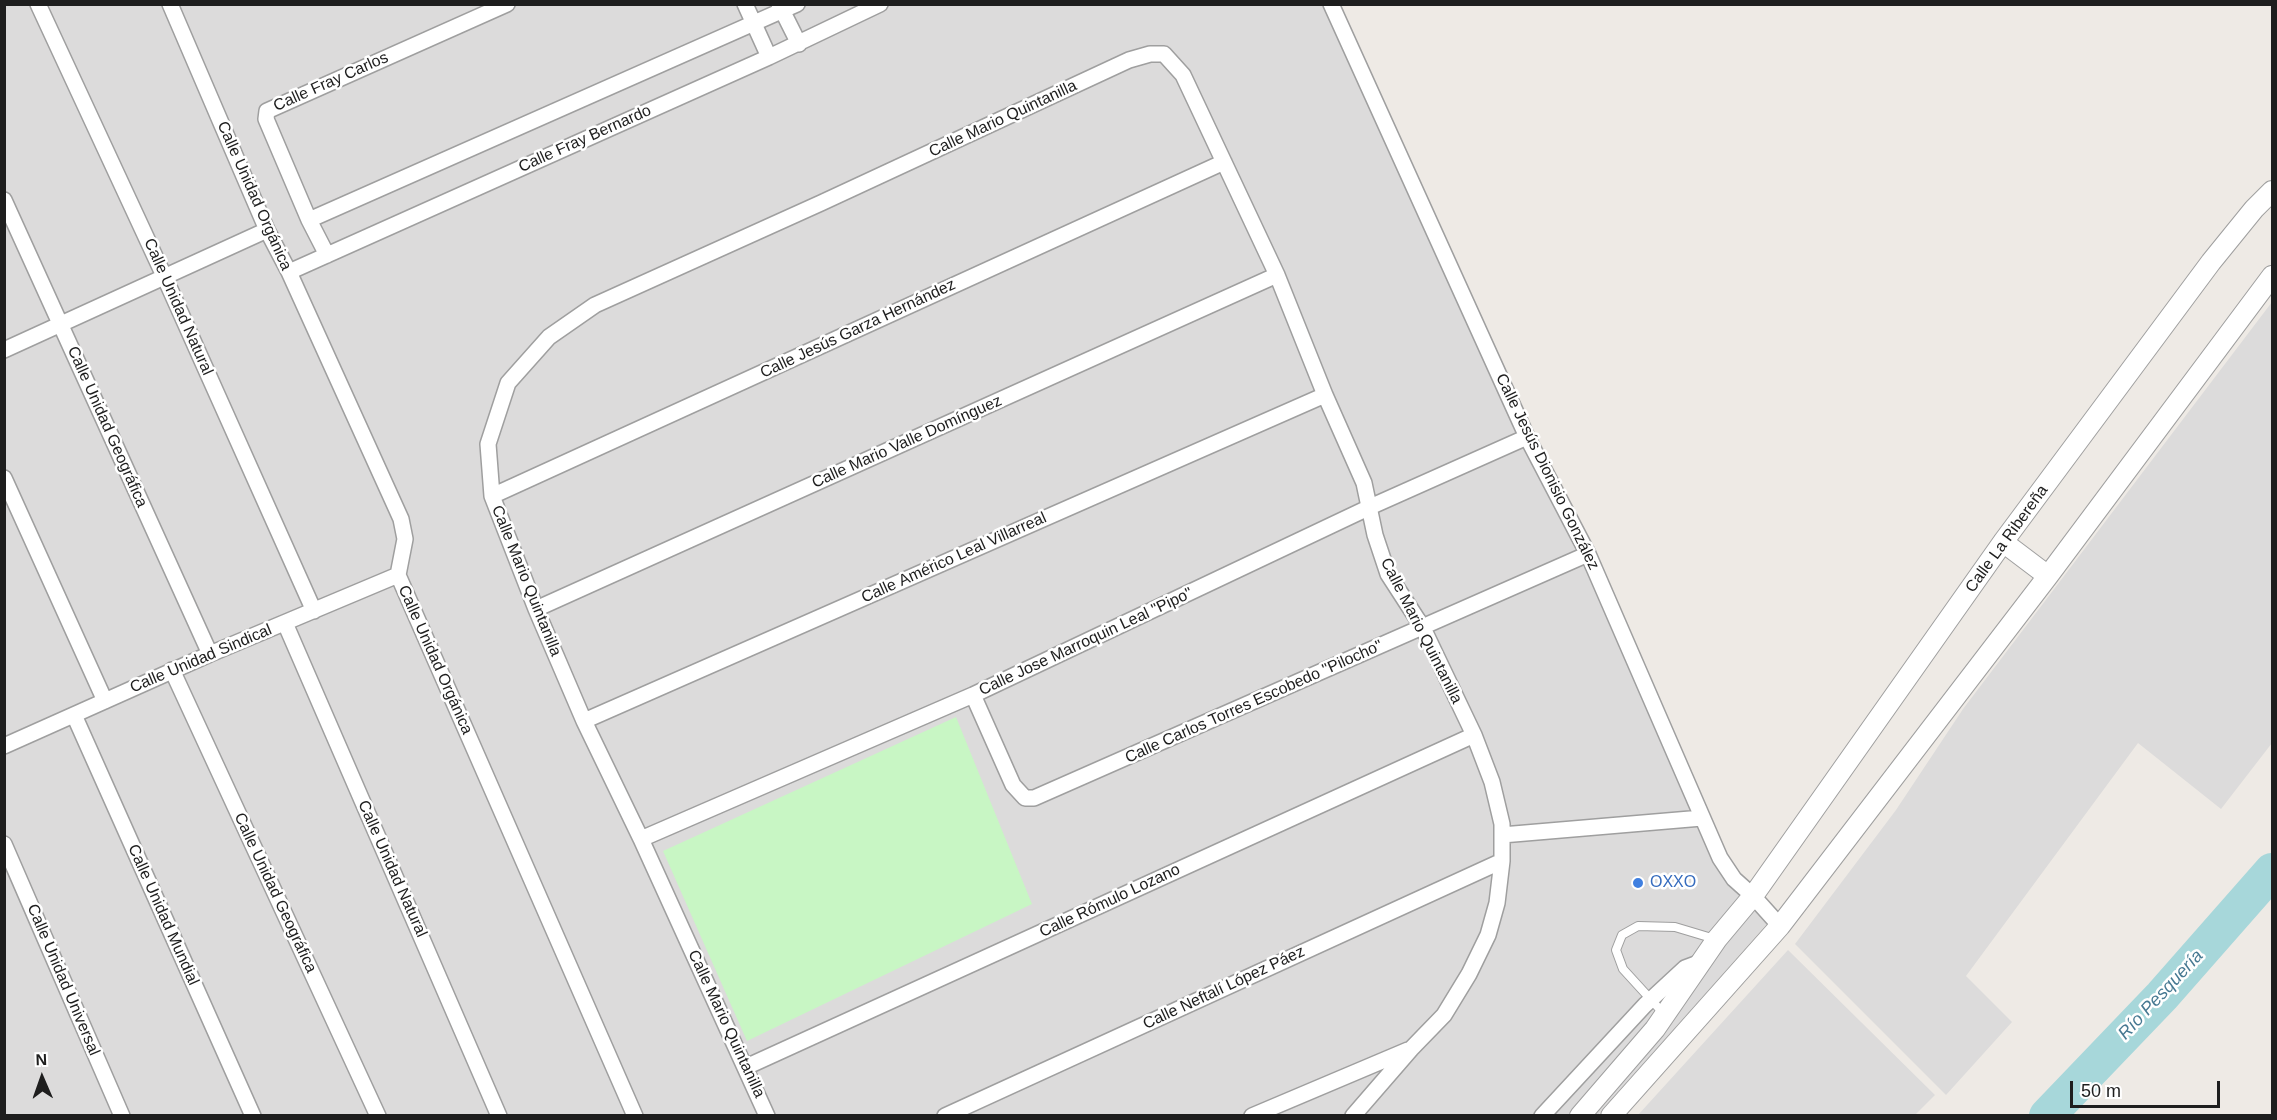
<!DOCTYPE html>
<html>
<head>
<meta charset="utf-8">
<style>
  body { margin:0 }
  #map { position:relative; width:2277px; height:1120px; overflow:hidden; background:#eeeae5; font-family:Arial,sans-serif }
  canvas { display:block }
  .frame { position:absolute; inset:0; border:6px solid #1e1e1e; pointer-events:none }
  .north { position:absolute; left:12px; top:1048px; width:60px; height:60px; -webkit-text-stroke:4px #fff; paint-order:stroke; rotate:358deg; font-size:16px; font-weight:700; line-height:24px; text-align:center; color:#1e1e1e }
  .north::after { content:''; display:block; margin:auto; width:21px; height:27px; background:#1e1e1e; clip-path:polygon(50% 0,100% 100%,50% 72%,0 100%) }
  .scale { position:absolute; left:2070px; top:1081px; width:150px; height:27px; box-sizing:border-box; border:3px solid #1e1e1e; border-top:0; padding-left:8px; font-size:18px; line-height:21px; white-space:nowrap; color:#1e1e1e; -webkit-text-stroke:4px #fff; paint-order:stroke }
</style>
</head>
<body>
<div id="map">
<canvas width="2277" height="1120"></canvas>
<div class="frame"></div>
<div class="north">N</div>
<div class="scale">50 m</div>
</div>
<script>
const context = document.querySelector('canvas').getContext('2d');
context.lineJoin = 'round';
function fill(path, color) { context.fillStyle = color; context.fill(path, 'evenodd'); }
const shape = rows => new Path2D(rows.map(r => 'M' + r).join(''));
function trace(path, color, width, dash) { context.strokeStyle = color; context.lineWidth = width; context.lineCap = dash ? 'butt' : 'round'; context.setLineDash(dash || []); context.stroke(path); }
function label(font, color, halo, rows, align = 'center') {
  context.font = font + ' Arial,sans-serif'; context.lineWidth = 5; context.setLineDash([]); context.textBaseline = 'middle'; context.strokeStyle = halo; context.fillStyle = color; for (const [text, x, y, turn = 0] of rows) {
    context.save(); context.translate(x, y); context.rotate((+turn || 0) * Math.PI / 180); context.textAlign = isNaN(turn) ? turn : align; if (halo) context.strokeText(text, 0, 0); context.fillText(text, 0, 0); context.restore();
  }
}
const residential = shape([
  [5,5,1332,5,1717,854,1774,916,1598,1115,5,1116],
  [2272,302,2272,743,2221,809,2138,743,1966,976,2012,1022,1946,1095,1795,944,1896,810,1963,709],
  [1788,950,1935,1095,1915,1115,1638,1115]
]);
const park = shape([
  [956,717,1032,904,747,1041,663,851]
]);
const river = shape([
  [2047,1116,2162,996,2272,871]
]);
const service = shape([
  [1665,1015,1623,969,1616,950,1622,935,1638,926,1675,927,1715,939]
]);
const minor = shape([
  [38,4,165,278,314,611],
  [170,4,267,230,289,272,401,519,405,539,398,575,635,1116],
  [745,4,769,57],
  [779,4,799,44],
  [1331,4,1527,437,1588,554,1720,858,1734,879,1753,896,1780,926],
  [4,200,210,654],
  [309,220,797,4],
  [327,255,309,220,266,119,267,111,507,4],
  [289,272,769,57,880,4],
  [4,350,267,230],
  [4,478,105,701],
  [492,496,1224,162],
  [536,609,1277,275],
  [285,623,499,1116],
  [172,670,378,1116],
  [973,695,1013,785,1025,798,1034,798,1588,554],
  [74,715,253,1116],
  [584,721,1325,395],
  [4,746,210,654,398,575],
  [1502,835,1702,818],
  [641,839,973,695,1370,507,1527,437],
  [4,844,122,1116],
  [746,1067,1474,735],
  [767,1116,641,839,584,721,536,609,492,496,488,444,508,383,549,337,595,305,821,203,1129,60,1150,54,1164,54,1183,75,1277,275,1325,395,1364,483,1375,535,1388,574,1423,628,1474,735,1492,782,1502,824,1502,861,1497,903,1488,935,1469,974,1444,1015,1411,1049,1353,1116],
  [945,1116,1502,861],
  [1252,1116,1408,1050],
  [1542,1116,1645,1005,1685,968,1701,962]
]);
const tertiary = shape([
  [2003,542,2048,576],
  [1580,1116,1655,1029,1717,939,1753,896,2003,542,2211,262,2254,209,2272,191],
  [1611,1116,1780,926,2048,576,2272,276]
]);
const markers = [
  [1638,883,6,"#3f7fe0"]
];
const streetNames = [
  ["Calle Fray Carlos",331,82,-24],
  ["Calle Mario Quintanilla",1003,119,-25],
  ["Calle Fray Bernardo",585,139,-24],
  ["Calle Unidad Orgánica",254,196,66],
  ["Calle Unidad Natural",178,307,66],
  ["Calle Jesús Garza Hernández",858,329,-25],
  ["Calle Unidad Geográfica",107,427,66],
  ["Calle Mario Valle Domínguez",907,442,-24],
  ["Calle Jesús Dionisio González",1547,472,64],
  ["Calle La Ribereña",2007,539,-54],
  ["Calle Américo Leal Villarreal",954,558,-24],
  ["Calle Mario Quintanilla",526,581,68],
  ["Calle Mario Quintanilla",1421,631,63],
  ["Calle Jose Marroquin Leal \"Pipo\"",1086,642,-25],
  ["Calle Unidad Sindical",201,659,-23],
  ["Calle Unidad Orgánica",435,660,66],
  ["Calle Carlos Torres Escobedo \"Pilocho\"",1254,702,-24],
  ["Calle Unidad Natural",392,869,66],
  ["Calle Unidad Geográfica",275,893,65],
  ["Calle Rómulo Lozano",1110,901,-25],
  ["Calle Unidad Mundial",163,915,66],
  ["Calle Unidad Universal",63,980,67],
  ["Calle Neftalí López Páez",1224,988,-25],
  ["Calle Mario Quintanilla",726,1024,65]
];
const shopNames = [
  ["OXXO",1650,883]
];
const waterNames = [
  ["Río Pesquería",2161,995,-47]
];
fill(residential, '#dcdbdb');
fill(park, '#c8f6c4');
trace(river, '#a7d7da', 36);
trace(service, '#9f9f9f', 10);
trace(minor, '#9f9f9f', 18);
trace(tertiary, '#9f9f9f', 22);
trace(service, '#fff', 8);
trace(minor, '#fff', 15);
trace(tertiary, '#fff', 20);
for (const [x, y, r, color] of markers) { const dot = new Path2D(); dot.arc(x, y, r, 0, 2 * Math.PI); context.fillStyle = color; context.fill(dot); trace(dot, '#fff', 2); }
label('16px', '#1e1e1e', '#fff', streetNames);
label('16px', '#366cbe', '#fff', shopNames, 'left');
label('italic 18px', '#477992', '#fff', waterNames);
</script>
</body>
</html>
